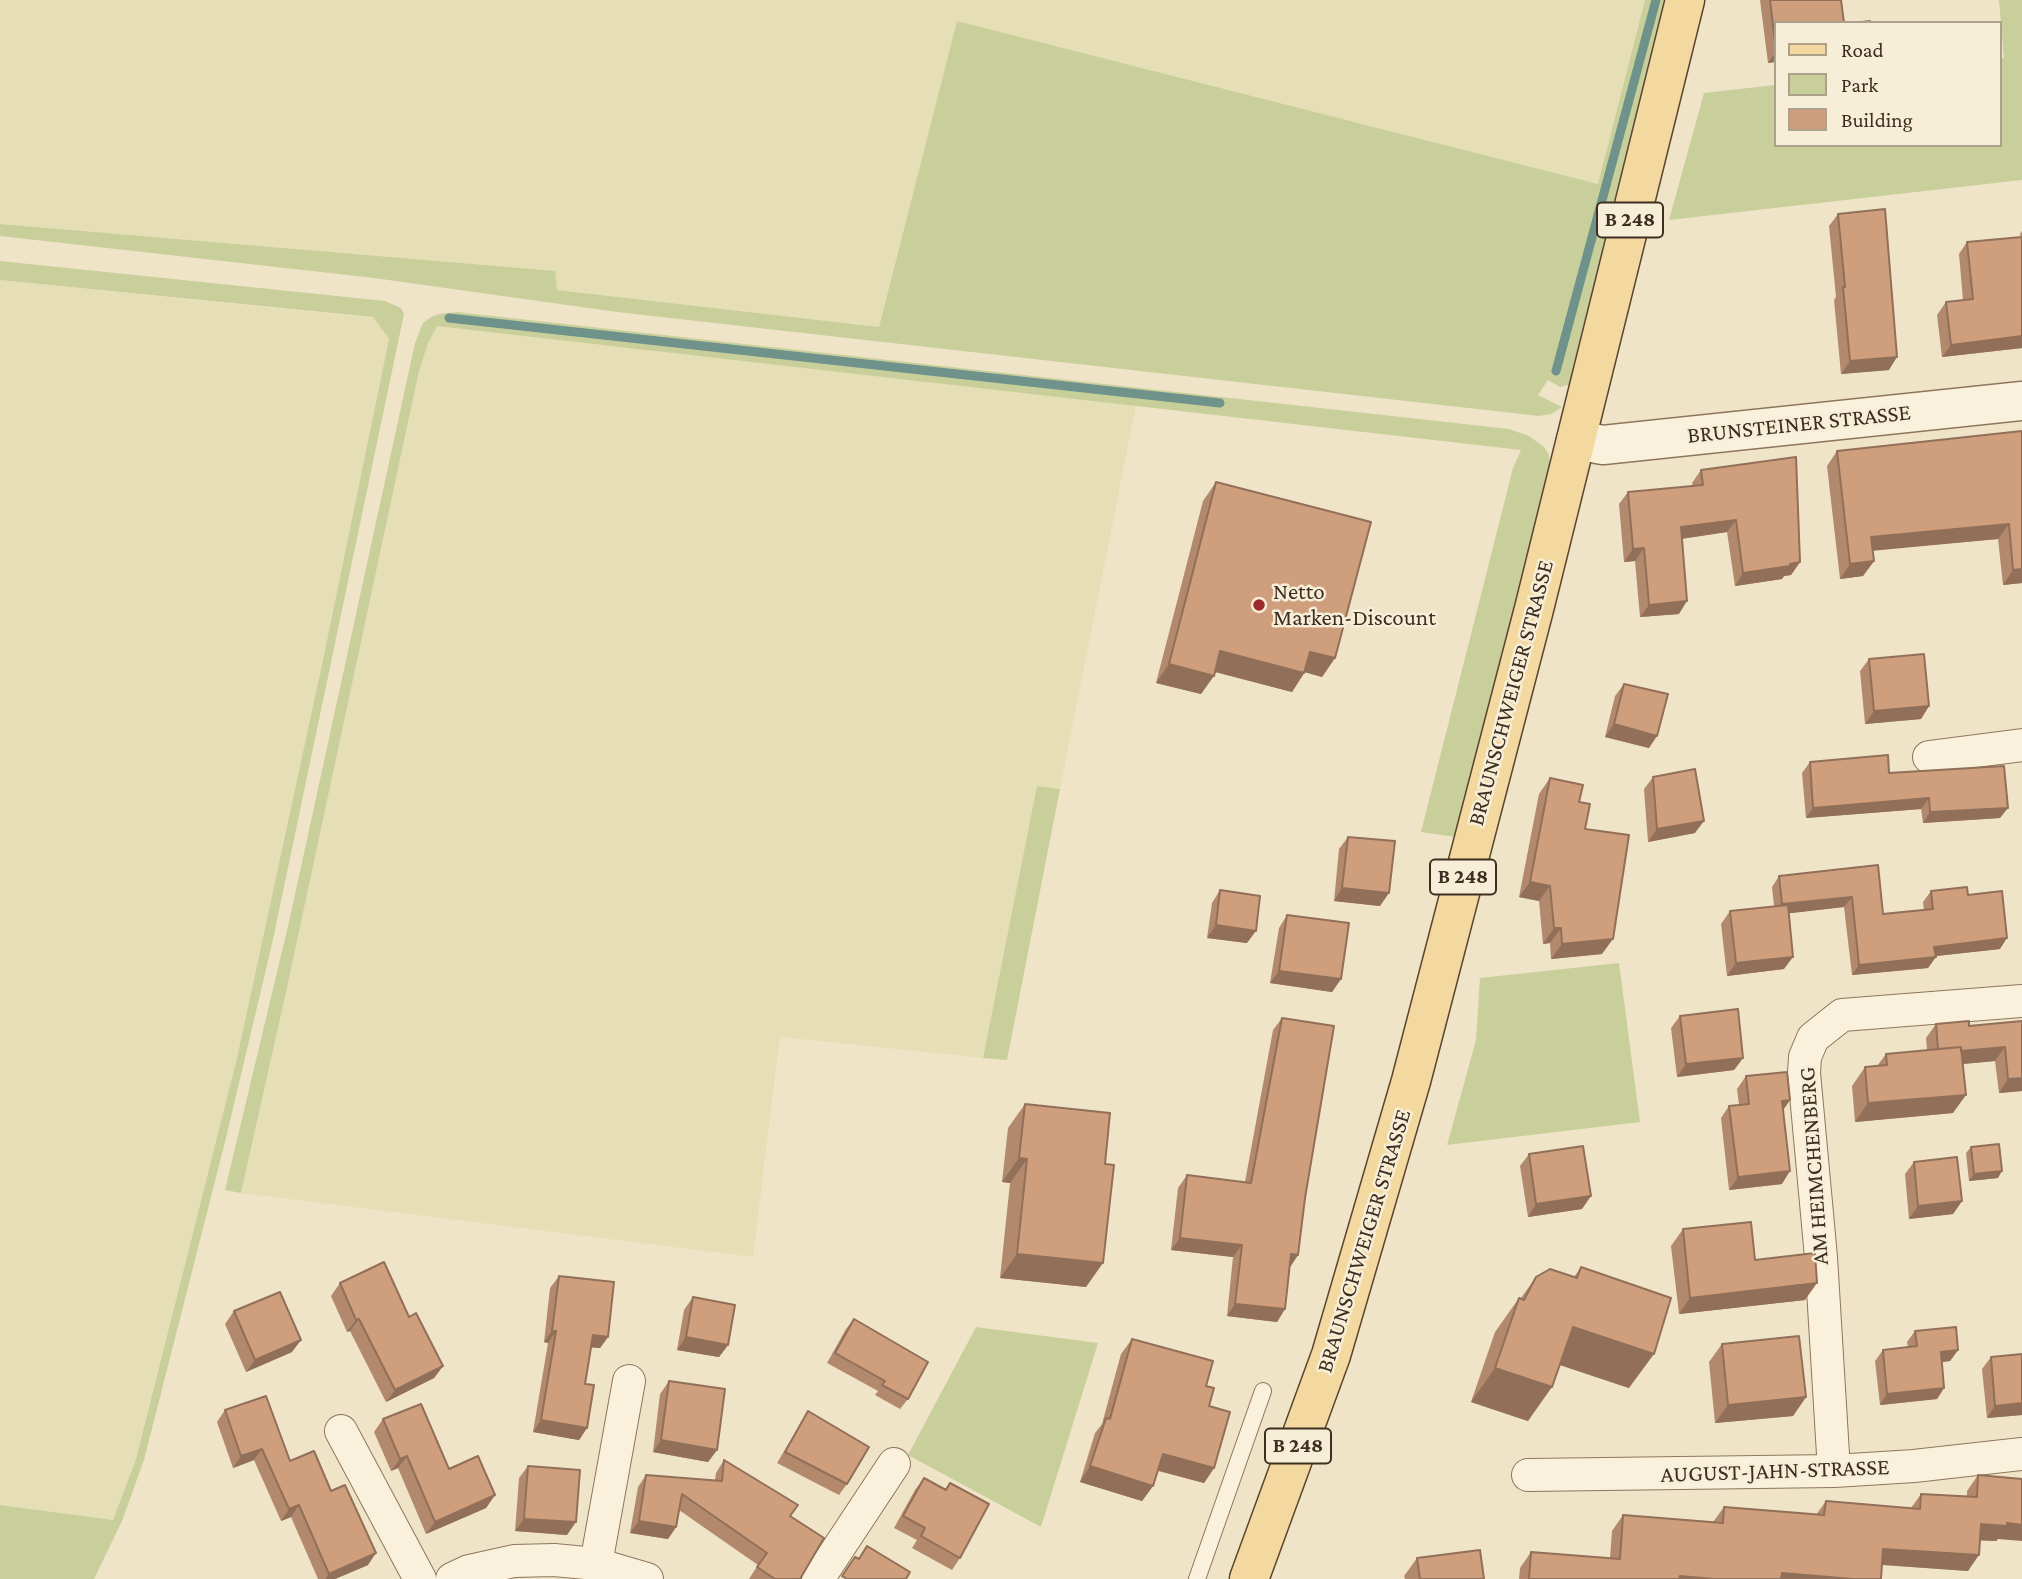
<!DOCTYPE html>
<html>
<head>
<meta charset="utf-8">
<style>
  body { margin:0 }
  #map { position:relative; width:2022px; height:1579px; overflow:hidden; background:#f0e4c8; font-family:"Crimson Pro",serif }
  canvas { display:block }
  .legend { position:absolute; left:1774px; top:21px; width:228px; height:126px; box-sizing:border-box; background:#f7eed8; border:2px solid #ada18e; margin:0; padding:9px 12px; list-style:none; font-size:21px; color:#3d2e20 }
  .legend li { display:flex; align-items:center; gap:14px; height:35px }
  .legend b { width:35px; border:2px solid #ada18e }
</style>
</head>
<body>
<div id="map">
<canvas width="2022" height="1579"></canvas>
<ul class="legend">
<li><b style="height:9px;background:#f3d9a0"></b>Road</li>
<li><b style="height:19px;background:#c9cf9b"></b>Park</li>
<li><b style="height:19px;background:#cf9f7d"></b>Building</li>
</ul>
</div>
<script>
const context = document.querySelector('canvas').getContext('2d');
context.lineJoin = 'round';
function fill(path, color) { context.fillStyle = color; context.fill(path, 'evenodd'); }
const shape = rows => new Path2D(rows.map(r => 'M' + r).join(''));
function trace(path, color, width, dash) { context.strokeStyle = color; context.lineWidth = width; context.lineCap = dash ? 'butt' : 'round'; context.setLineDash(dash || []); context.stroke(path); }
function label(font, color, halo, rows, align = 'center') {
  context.font = font + ' "Crimson Pro",serif'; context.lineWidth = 5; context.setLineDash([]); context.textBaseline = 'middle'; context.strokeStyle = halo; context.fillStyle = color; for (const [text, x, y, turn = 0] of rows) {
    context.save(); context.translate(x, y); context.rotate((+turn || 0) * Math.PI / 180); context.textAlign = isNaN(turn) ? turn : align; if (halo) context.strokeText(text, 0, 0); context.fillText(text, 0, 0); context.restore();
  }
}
const farmland = shape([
  [0,0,1645,0,1598,184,957,21,879,327,557,290,554,271,0,224],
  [0,280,374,318,389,339,324,655,237,1058,136,1459,113,1520,0,1505],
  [437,325,1136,405,1060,789,1037,787,983,1058,780,1037,753,1257,241,1193,288,983,419,371,428,343]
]);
const green = shape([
  [1645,0,1668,0,1572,384,1560,387,1548,380,1538,395,1562,407,1551,414,1539,416,617,312,374,278,0,236,0,224,555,271,557,290,879,327,957,21,1598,184],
  [1999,0,2022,0,2022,180,1669,220,1704,93,1775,85,1775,145,1999,145,1999,59,2004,58],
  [0,261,385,301,401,308,404,314,272,944,226,1138,144,1460,122,1521,94,1579,0,1579,0,1505,113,1520,136,1459,237,1058,324,655,389,339,373,317,0,280],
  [457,312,1509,429,1529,436,1544,447,1549,455,1551,471,1456,837,1421,832,1513,468,1521,450,437,326,428,343,419,371,288,983,241,1193,225,1190,289,922,415,343,423,323,431,317,439,314],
  [1037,786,1060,789,1007,1060,983,1058],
  [1619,963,1640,1122,1447,1145,1476,1040,1480,978],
  [976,1327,1098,1343,1041,1527,908,1455]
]);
const stream = shape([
  [449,318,1220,403],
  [1556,371,1656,0]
]);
const service = shape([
  [1197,1579,1263,1391]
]);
const minor = shape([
  [1929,757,2022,745],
  [341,1431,420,1579],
  [1834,1471,1821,1257,1804,1073,1805,1057,1813,1038,1842,1015,2022,1001],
  [1528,1475,1834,1471,1914,1466,2022,1454],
  [596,1564,629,1381],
  [452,1579,469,1571,514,1561,554,1560,596,1564,647,1579],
  [818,1579,894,1464]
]);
const tertiary = shape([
  [1576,440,1603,445,2022,401]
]);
const primary = shape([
  [1249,1579,1331,1355,1411,1081,1534,609,1685,0]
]);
const wall = shape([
  [1760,0,1841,0,1775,23,1775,62,1768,63],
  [1838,214,1889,370,1841,374,1834,300,1836,297,1829,226],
  [2022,231,2022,348,1942,357,1937,315,1946,302,1963,300,1959,254,1967,242,2021,237,2020,234],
  [2022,431,2022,583,2003,585,1998,539,1872,550,1874,561,1863,576,1840,579,1827,466,1837,451],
  [1701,470,1800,562,1791,575,1784,576,1782,579,1735,586,1727,532,1682,539,1679,614,1640,617,1635,561,1624,562,1619,504,1628,492,1693,486,1692,483],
  [1216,482,1335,658,1322,677,1305,672,1292,692,1215,672,1201,694,1156,683,1203,501],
  [1869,659,1929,706,1921,719,1865,724,1860,671],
  [1624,684,1649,748,1605,737,1615,696],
  [1810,762,1889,773,2000,818,1923,823,1921,809,1806,818,1802,773],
  [1653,777,1695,833,1648,842,1644,789],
  [1550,778,1579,802,1585,829,1602,954,1551,959,1550,943,1543,944,1539,901,1519,897,1539,794],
  [1348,837,1380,906,1334,901,1339,849],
  [1878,865,1883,914,1924,910,1923,902,1931,891,1968,895,2000,949,1936,956,1928,968,1852,975,1844,907,1789,913,1784,969,1727,976,1721,924,1730,911,1774,906,1772,887,1779,876],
  [1220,890,1247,943,1207,938,1212,903],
  [1287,915,1341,979,1332,992,1270,983,1279,928],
  [1680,1016,1743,1058,1734,1070,1677,1077,1671,1028],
  [1282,1018,1305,1198,1298,1255,1290,1267,1285,1309,1277,1322,1227,1316,1233,1257,1171,1250,1178,1188,1187,1175,1245,1182,1273,1030],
  [2022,1021,2022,1091,1999,1093,1995,1061,1963,1064,1953,1113,1855,1122,1852,1086,1865,1067,1877,1066,1886,1054,1927,1050,1926,1038,1936,1024,1969,1026],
  [1746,1076,1790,1100,1783,1110,1782,1184,1729,1190,1721,1118,1729,1106,1739,1105,1737,1089],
  [1025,1104,1105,1164,1086,1287,1000,1278,1010,1183,1002,1182,1008,1128],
  [1971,1147,1998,1178,1969,1181,1966,1153],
  [1529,1154,1582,1209,1528,1217,1520,1166],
  [1914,1162,1962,1201,1953,1214,1909,1219,1905,1174],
  [1683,1229,1755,1260,1805,1300,1679,1314,1671,1246],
  [1581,1267,1629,1388,1560,1365,1528,1421,1471,1402,1495,1332,1519,1298,1521,1298,1536,1277,1574,1277],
  [559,1276,608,1337,600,1348,591,1347,585,1384,587,1428,579,1440,533,1432,548,1343,544,1342,550,1288],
  [340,1283,409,1317,443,1366,434,1378,386,1402,350,1331,347,1332,331,1296],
  [693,1297,728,1345,719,1357,677,1350,684,1310],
  [234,1311,292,1352,246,1372,225,1324],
  [854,1319,908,1399,900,1409,875,1395,878,1391,827,1363,846,1329],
  [1915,1331,1958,1350,1950,1361,1942,1362,1944,1388,1937,1399,1880,1405,1875,1361,1883,1350,1908,1347,1907,1342],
  [1132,1339,1206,1386,1209,1406,1214,1468,1204,1483,1158,1471,1153,1486,1142,1501,1080,1482,1095,1433,1102,1424,1121,1354],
  [1722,1344,1806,1397,1793,1416,1715,1423,1709,1362],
  [1991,1357,2022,1415,1987,1418,1982,1369],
  [669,1381,717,1450,708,1462,653,1452,660,1394],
  [225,1410,290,1461,331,1491,368,1565,335,1579,318,1579,291,1517,281,1521,254,1460,233,1468,217,1422],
  [808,1411,847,1484,839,1495,777,1463],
  [383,1419,449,1469,495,1495,486,1508,426,1534,398,1468,391,1471,374,1432],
  [724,1460,790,1516,800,1579,749,1579,758,1565,679,1510,676,1527,668,1539,630,1533,638,1487,646,1475,715,1480,716,1473],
  [528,1466,567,1535,515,1531,519,1478],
  [1978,1475,1998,1539,1996,1541,1980,1540,1968,1571,1882,1565,1881,1579,1519,1579,1520,1568,1531,1552,1610,1558,1612,1531,1623,1515,1713,1522,1724,1507,1816,1515,1826,1501,1911,1508,1921,1494,1967,1497,1967,1491],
  [924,1478,945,1489,950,1483,960,1558,952,1570,912,1548,917,1540,894,1528,915,1490],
  [1417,1558,1484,1579,1405,1579,1404,1576]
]);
const shadedWall = shape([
  [1775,53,1775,62,1768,63],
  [2022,336,2022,348,1942,357,1951,345],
  [1897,357,1889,370,1841,374,1850,361],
  [1736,520,1727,532,1672,540,1681,527],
  [2009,524,1998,539,1860,552,1871,537],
  [1644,548,1635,561,1624,562,1633,549],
  [1874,561,1863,576,1840,579,1850,564],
  [1800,562,1791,575,1784,576,1782,579,1735,586,1743,573],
  [2022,569,2022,583,2003,585,2013,570],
  [1687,601,1679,614,1640,617,1649,605],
  [1220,651,1304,673,1292,692,1208,670],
  [1310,652,1335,658,1322,677,1297,670],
  [1169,664,1214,676,1201,694,1156,683],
  [1929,706,1921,719,1865,724,1874,711],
  [1614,724,1657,736,1649,748,1605,737],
  [1929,798,1921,809,1806,818,1813,808],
  [2008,808,2000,818,1923,823,1930,812],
  [1704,821,1695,833,1648,842,1657,829],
  [1530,882,1550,886,1539,901,1519,897],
  [1342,888,1389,893,1380,906,1334,901],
  [1852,897,1844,907,1775,915,1782,904],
  [1216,925,1256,931,1247,943,1207,938],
  [1554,928,1561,928,1550,943,1543,944],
  [2007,938,2000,949,1927,957,1934,947],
  [1613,939,1602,954,1551,959,1562,944],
  [1793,957,1784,969,1727,976,1736,963],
  [1936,957,1928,968,1852,975,1859,965],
  [1279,971,1341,979,1332,992,1270,983],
  [2005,1047,1995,1061,1929,1067,1939,1053],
  [1743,1058,1734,1070,1677,1077,1686,1064],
  [2022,1078,2022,1091,1999,1093,2008,1079],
  [1966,1095,1953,1113,1855,1122,1868,1103],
  [1790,1100,1781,1113,1782,1101],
  [1019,1158,1027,1159,1010,1183,1002,1182],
  [1790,1171,1782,1184,1729,1190,1738,1177],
  [2002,1171,1998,1178,1969,1181,1974,1174],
  [1591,1196,1582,1209,1528,1217,1536,1204],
  [1962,1201,1953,1214,1909,1219,1918,1206],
  [1180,1238,1242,1245,1233,1257,1171,1250],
  [1017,1254,1103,1263,1086,1287,1000,1278],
  [1291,1254,1298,1255,1290,1267],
  [1817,1283,1805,1300,1679,1314,1690,1298],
  [1235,1304,1285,1309,1277,1322,1227,1316],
  [359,1319,350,1331,347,1332,356,1320],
  [1573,1327,1654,1354,1629,1388,1548,1361],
  [552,1331,556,1331,548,1343,544,1342],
  [593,1335,608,1337,600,1348,584,1347],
  [686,1337,728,1345,719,1357,677,1350],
  [301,1340,292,1352,246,1372,255,1360],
  [1958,1350,1950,1361,1933,1363,1941,1352],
  [443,1366,434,1378,386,1402,395,1390],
  [1495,1368,1552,1387,1528,1421,1471,1402],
  [1944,1388,1937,1399,1880,1405,1887,1394],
  [1806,1397,1793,1416,1715,1423,1728,1405],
  [2022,1403,2022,1415,1987,1418,1995,1406],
  [541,1420,587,1428,579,1440,533,1432],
  [661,1440,717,1450,708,1462,653,1452],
  [262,1449,254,1460,233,1468,241,1456],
  [1163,1454,1214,1468,1204,1483,1153,1469],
  [407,1456,398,1468,391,1471,400,1459],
  [1090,1466,1153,1486,1142,1501,1080,1482],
  [495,1495,486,1508,426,1534,435,1522],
  [299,1505,291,1517,281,1521,289,1509],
  [524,1519,576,1522,567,1535,515,1531],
  [639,1521,676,1527,668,1539,630,1533],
  [2007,1523,2022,1525,2022,1541,1998,1539,1996,1541,1970,1540,1981,1524],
  [1883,1549,1979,1555,1968,1571,1872,1564],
  [376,1553,368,1565,335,1579,325,1579,329,1574],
  [1782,1573,1852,1579,1778,1579],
  [1680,1576,1714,1579,1678,1579]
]);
const building = shape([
  [1770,0,1841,0,1844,23,1775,23,1775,42,1770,0],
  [1870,21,1871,23,1854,23,1870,21],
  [1885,209,1897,357,1850,361,1843,287,1845,287,1838,214,1885,209],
  [2022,237,2022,336,1951,345,1946,302,1973,299,1967,242,2022,237],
  [2022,431,2022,569,2013,570,2009,524,1871,537,1874,561,1850,564,1837,451,2022,431],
  [1796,457,1800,562,1790,564,1790,566,1743,573,1736,520,1681,527,1687,601,1649,605,1644,548,1633,549,1628,492,1703,485,1701,470,1796,457],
  [1216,482,1371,522,1335,658,1310,652,1304,673,1220,651,1214,676,1169,664,1216,482],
  [1924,654,1929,706,1874,711,1869,659,1924,654],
  [1624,684,1668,694,1657,736,1614,724,1624,684],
  [1888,755,1889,773,2004,766,2008,808,1930,812,1929,798,1813,808,1810,762,1888,755],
  [1695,769,1704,821,1657,829,1653,777,1695,769],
  [1550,778,1583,785,1579,802,1590,804,1585,829,1629,835,1613,939,1562,944,1561,928,1554,928,1550,886,1530,882,1550,778],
  [1348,837,1395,841,1389,893,1342,888,1348,837],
  [1878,865,1883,914,1933,909,1931,891,1967,887,1968,895,2002,891,2007,938,1934,947,1936,957,1859,965,1852,897,1782,904,1779,876,1878,865],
  [1220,890,1260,896,1256,931,1216,925,1220,890],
  [1788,905,1793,957,1736,963,1730,911,1788,905],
  [1287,915,1349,923,1341,979,1279,971,1287,915],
  [1738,1009,1743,1058,1686,1064,1680,1016,1738,1009],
  [1282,1018,1334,1026,1305,1198,1298,1255,1291,1254,1285,1309,1235,1304,1242,1245,1180,1238,1187,1175,1251,1183,1282,1018],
  [1969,1021,1969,1026,2022,1021,2022,1078,2008,1079,2005,1047,1961,1051,1961,1047,1938,1049,1936,1024,1969,1021],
  [1961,1047,1966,1095,1868,1103,1865,1067,1887,1065,1886,1054,1961,1047],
  [1787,1072,1790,1100,1782,1101,1790,1171,1738,1177,1729,1106,1749,1104,1746,1076,1787,1072],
  [1025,1104,1110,1113,1105,1164,1114,1165,1103,1263,1017,1254,1027,1159,1019,1158,1025,1104],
  [1999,1144,2002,1171,1974,1174,1971,1147,1999,1144],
  [1583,1146,1591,1196,1536,1204,1529,1154,1583,1146],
  [1957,1157,1962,1201,1918,1206,1914,1162,1957,1157],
  [1751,1222,1755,1260,1815,1253,1817,1283,1690,1298,1683,1229,1751,1222],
  [384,1262,409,1317,416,1313,443,1366,395,1390,359,1319,356,1320,340,1283,384,1262],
  [1581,1267,1671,1298,1654,1354,1573,1327,1552,1387,1495,1368,1519,1298,1524,1300,1536,1277,1550,1269,1577,1278,1581,1267],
  [559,1276,614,1282,608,1337,593,1335,585,1384,594,1385,587,1428,541,1420,556,1331,552,1331,559,1276],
  [280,1292,301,1340,255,1360,234,1311,280,1292],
  [693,1297,735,1305,728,1345,686,1337,693,1297],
  [854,1319,928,1362,908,1399,882,1385,885,1381,835,1353,854,1319],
  [1956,1327,1958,1350,1941,1352,1944,1388,1887,1394,1883,1350,1917,1346,1915,1331,1956,1327],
  [1799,1336,1806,1397,1728,1405,1722,1344,1799,1336],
  [1132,1339,1213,1361,1206,1386,1214,1388,1209,1406,1230,1412,1214,1468,1163,1454,1153,1486,1090,1466,1106,1418,1110,1419,1132,1339],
  [2022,1354,2022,1403,1995,1406,1991,1357,2022,1354],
  [669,1381,725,1389,717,1450,661,1440,669,1381],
  [266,1396,290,1461,314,1451,331,1491,345,1485,376,1553,329,1574,299,1505,289,1509,262,1449,241,1456,225,1410,266,1396],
  [421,1404,449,1469,478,1456,495,1495,435,1522,407,1456,400,1459,383,1419,421,1404],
  [808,1411,869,1447,847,1484,785,1452,808,1411],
  [724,1460,798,1505,790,1516,824,1538,800,1579,775,1579,757,1567,767,1553,682,1494,676,1527,639,1521,646,1475,722,1481,724,1460],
  [528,1466,580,1470,576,1522,524,1519,528,1466],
  [1978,1475,2022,1479,2022,1525,2007,1523,2007,1526,1981,1524,1979,1555,1883,1549,1881,1579,1852,1579,1782,1573,1781,1579,1714,1579,1680,1576,1679,1579,1529,1579,1531,1552,1620,1559,1623,1515,1723,1523,1724,1507,1824,1515,1826,1501,1920,1509,1921,1494,1977,1497,1978,1475],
  [924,1478,946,1490,950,1483,989,1504,960,1558,921,1536,925,1528,903,1516,924,1478],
  [867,1546,910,1572,906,1579,847,1579,842,1576,855,1557,859,1559,867,1546],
  [1480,1550,1484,1579,1420,1579,1417,1558,1480,1550]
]);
const markers = [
  [1259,605,7,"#9e2a2b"]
];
const shields = [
  [1630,220,66],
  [1463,877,66],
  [1298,1446,66]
];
const shieldNames = [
  ["B 248",1630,220],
  ["B 248",1463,877],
  ["B 248",1298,1446]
];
const streetNames = [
  ["BRUNSTEINER STRASSE",1799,424,-6],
  ["BRAUNSCHWEIGER STRASSE",1511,693,-75],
  ["AM HEIMCHENBERG",1814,1166,-94],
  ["BRAUNSCHWEIGER STRASSE",1364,1241,-73],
  ["AUGUST-JAHN-STRASSE",1775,1471,-2]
];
const poiNames = [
  ["Netto",1273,592],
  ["Marken-Discount",1273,618]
];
fill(farmland, '#e6deb5');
fill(green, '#c9cf9b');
trace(stream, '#6f938a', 9);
trace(service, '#8d765c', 18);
trace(minor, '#8d765c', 34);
trace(tertiary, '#8d765c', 41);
trace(primary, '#5b4430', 41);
trace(service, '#faf1dc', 16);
trace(minor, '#faf1dc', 32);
trace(tertiary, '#faf1dc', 38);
trace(primary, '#f3d9a0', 38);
fill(wall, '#b2896c');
fill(shadedWall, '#916f58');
fill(building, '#cf9f7d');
trace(building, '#916f58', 2);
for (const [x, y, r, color] of markers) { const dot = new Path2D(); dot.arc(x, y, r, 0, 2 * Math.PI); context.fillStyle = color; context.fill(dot); trace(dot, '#f7eed8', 2.5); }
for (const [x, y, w] of shields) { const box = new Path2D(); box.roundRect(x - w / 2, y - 17.5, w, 35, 5); context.fillStyle = '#f7eed8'; context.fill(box); trace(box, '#3d2e20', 2); }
label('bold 21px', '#3d2e20', null, shieldNames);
label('23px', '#3d2e20', '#f7eed8', streetNames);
label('23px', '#3d2e20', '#f7eed8', poiNames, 'left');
</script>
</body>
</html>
